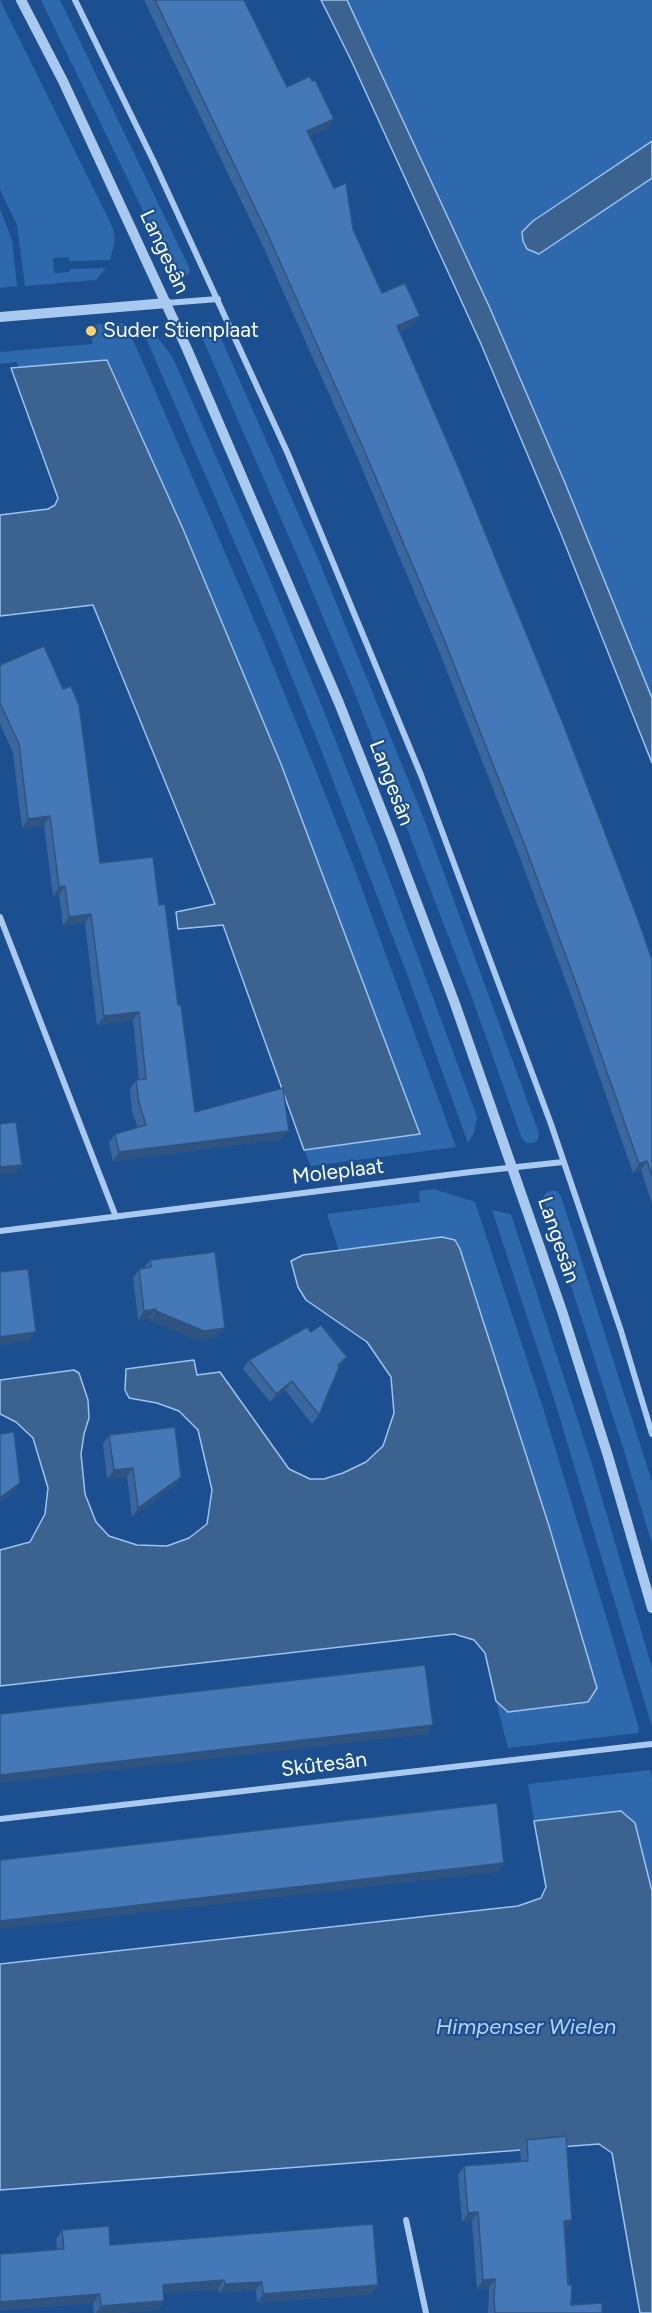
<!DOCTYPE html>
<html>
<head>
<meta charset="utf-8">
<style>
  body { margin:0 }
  canvas { display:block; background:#1b4f8f }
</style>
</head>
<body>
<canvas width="652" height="2313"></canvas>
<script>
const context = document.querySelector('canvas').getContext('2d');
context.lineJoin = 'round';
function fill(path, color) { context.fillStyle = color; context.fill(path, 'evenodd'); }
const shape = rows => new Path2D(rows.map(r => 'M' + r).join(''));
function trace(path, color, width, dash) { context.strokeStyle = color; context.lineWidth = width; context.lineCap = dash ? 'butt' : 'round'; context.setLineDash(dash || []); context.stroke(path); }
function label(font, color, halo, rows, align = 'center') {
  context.font = font + ' Figtree,sans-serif'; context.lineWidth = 4.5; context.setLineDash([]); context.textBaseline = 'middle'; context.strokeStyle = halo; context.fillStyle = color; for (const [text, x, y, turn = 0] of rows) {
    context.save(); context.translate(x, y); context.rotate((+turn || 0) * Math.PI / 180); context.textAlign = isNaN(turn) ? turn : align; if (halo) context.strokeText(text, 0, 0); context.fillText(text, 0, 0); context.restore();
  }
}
const green = shape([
  [0,0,113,228,115,240,110,260,69,261,69,257,53,258,54,273,69,272,70,269,106,268,96,280,25,286,17,225,0,190],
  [41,0,60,0,189,267,190,272,184,278,177,278,174,275],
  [347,0,652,0,652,141,533,221,522,232,539,254,652,178,652,698,565,483,489,306],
  [0,209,12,240,17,286,0,288],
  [209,322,216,327,317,556,426,824,539,1133,538,1139,534,1143,527,1143,522,1139,471,995,356,696,300,562,200,333,200,327],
  [122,323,125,324,141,358,261,636,308,751,354,867,456,1147,311,1166,304,1150,420,1133,281,764,183,529,108,360,19,367,16,362,0,364,0,352,92,344,91,325],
  [145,331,153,333,158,338,172,356,269,577,323,709,376,843,477,1117,474,1133,468,1143,407,974,320,747,273,631,145,336],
  [434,1189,475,1202,543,1408,615,1646,639,1729,638,1733,508,1748,496,1701,508,1712,588,1702,597,1688,549,1526,460,1249,455,1240,442,1237,339,1251,327,1214,420,1202,419,1191],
  [549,1191,556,1191,561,1196,652,1482,652,1544,624,1451,544,1201,544,1195],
  [492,1210,511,1214,591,1461,652,1668,652,1727,556,1405],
  [650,1770,652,1777,652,1891,635,1824,621,1811,534,1821,528,1784]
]);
const water = shape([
  [321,0,347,0,489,306,565,483,652,698,652,763,561,534,481,344,351,60,321,0],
  [652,141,652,178,539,254,527,249,523,241,522,232,533,221,652,141],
  [107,360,183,529,281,764,420,1134,304,1150,223,925,178,929,176,912,215,904,93,605,0,616,0,515,48,509,55,505,58,498,11,368,107,360],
  [442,1237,455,1240,460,1249,549,1526,597,1688,588,1702,508,1712,496,1701,485,1653,474,1640,454,1634,0,1686,0,1550,30,1542,45,1514,48,1488,33,1438,16,1422,0,1414,0,1380,74,1370,79,1373,88,1400,89,1418,84,1434,81,1454,85,1494,96,1522,109,1536,137,1545,167,1546,189,1538,207,1524,212,1490,198,1430,179,1411,157,1403,129,1398,125,1390,126,1369,194,1360,197,1375,220,1372,289,1469,310,1479,324,1479,343,1473,366,1462,383,1446,394,1413,391,1377,367,1342,306,1300,298,1287,291,1261,303,1255,442,1237],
  [621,1811,635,1823,652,1891,652,2313,640,2313,612,2153,599,2144,0,2190,0,1964,518,1906,541,1898,546,1887,534,1821,621,1811]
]);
const minor = shape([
  [75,0,154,162,288,454,421,775,551,1124,621,1331,652,1434],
  [167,303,218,299],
  [0,917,116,1217],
  [0,1231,471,1172,563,1162],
  [0,1819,652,1744],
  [406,2220,426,2313]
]);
const tertiary = shape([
  [21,0,63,81,187,349,339,703,392,837,454,1001,562,1311,608,1456,652,1608],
  [0,317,167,303]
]);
const wall = shape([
  [144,0,244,0,287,87,328,128,310,136,382,293,414,325,399,332,652,960,652,1204,641,1170,633,1173,572,998,519,855,437,646,358,459,262,244],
  [0,665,100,863,159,905,178,1005,195,1112,282,1139,113,1161,109,1143,115,1134,138,1128,132,1112,130,1089,136,1080,139,1080,133,1020,97,1025,85,923,63,926,59,895,53,896,44,825,22,828,13,753,0,724],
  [150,1260,218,1337,198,1340,150,1320,150,1318,138,1320,133,1278,139,1269,144,1268],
  [311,1332,347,1357,339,1368,319,1415,312,1424,285,1390,270,1402,243,1369,249,1360],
  [109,1435,181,1477,174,1486,132,1517,127,1477,107,1479,103,1444],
  [527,2140,572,2220,566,2228,564,2229,571,2305,602,2313,488,2313,489,2288,477,2289,472,2221,462,2222,458,2175,464,2166,521,2162,520,2149],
  [62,2230,110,2245,372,2294,257,2303,256,2290,219,2293,218,2289,163,2293,158,2310,118,2313,94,2313,93,2303,0,2310,0,2254,57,2249,56,2239]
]);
const shadedWall = shape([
  [334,119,328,128,301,140,307,131],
  [420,316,414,325,391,335,397,326],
  [50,816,44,825,22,828,28,819],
  [65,886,59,895,53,896,59,887],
  [91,914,85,923,63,926,69,917],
  [139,1012,133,1020,97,1025,104,1016],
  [289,1131,282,1139,113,1161,119,1152],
  [647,1161,641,1170,633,1173,639,1164],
  [22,1165,15,1173,0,1175,0,1167],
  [156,1309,150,1318,138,1320,144,1311],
  [156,1311,225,1328,218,1337,198,1340,150,1320],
  [36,1332,29,1341,0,1345,0,1337],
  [347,1357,341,1366,332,1374,338,1365],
  [292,1381,285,1390,270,1402,276,1394],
  [133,1468,127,1477,107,1479,114,1470],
  [181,1477,174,1486,132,1517,138,1508],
  [20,1483,14,1492,0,1502,0,1498],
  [433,1725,427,1734,0,1783,0,1775],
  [504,1863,498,1872,0,1929,0,1921],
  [478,2212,472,2221,462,2222,468,2213],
  [572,2220,566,2228,557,2230,564,2221],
  [495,2279,489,2288,477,2289,483,2280],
  [224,2280,218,2289,156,2294,163,2285],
  [262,2282,256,2290,219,2293,225,2284],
  [378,2285,372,2294,257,2303,263,2294],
  [100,2294,93,2303,0,2310,0,2302],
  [164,2301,158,2310,118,2313,96,2313,101,2306]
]);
const building = shape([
  [155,0,244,0,287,87,310,76,312,81,315,80,334,119,307,131,334,188,346,183,353,229,382,293,405,283,420,316,397,326,460,471,564,726,638,919,652,960,652,1176,647,1161,639,1164,578,989,525,846,443,637,364,450,268,235,155,0],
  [44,646,63,689,71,686,79,705,100,863,153,857,159,905,165,904,178,1005,181,1005,195,1112,283,1088,289,1131,119,1152,115,1134,146,1125,139,1103,136,1080,146,1079,139,1012,104,1016,91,914,69,917,65,886,59,887,50,816,28,819,19,744,1,705,0,705,0,665,44,646],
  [16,1122,22,1165,0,1167,0,1124,16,1122],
  [215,1252,225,1328,204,1331,156,1311,156,1309,144,1311,139,1269,151,1267,150,1260,215,1252],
  [28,1269,36,1332,0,1337,0,1272,28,1269],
  [321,1325,347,1357,338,1365,339,1367,319,1415,292,1381,276,1394,249,1360,307,1327,311,1332,321,1325],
  [175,1427,181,1477,138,1508,133,1468,114,1470,109,1435,175,1427],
  [14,1432,20,1483,0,1498,0,1434,14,1432],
  [425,1665,433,1725,0,1775,0,1714,425,1665],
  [497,1803,504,1863,0,1921,0,1860,497,1803],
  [566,2136,572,2220,564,2221,568,2285,572,2285,571,2305,602,2303,602,2313,495,2313,494,2300,495,2279,483,2280,478,2212,468,2213,464,2166,528,2161,527,2140,566,2136],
  [373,2224,378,2285,263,2294,262,2282,225,2284,224,2280,163,2285,164,2301,101,2306,100,2294,0,2302,0,2254,64,2249,62,2230,109,2226,110,2245,373,2224]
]);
const markers = [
  [91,331,6,"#ffd166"]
];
const streetNames = [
  ["Langesân",164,252,65],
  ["Langesân",391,783,69],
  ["Moleplaat",338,1172,-7],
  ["Langesân",558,1240,71],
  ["Skûtesân",324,1765,-7]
];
const poiNames = [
  ["Suder Stienplaat",103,331]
];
const waterNames = [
  ["Himpenser Wielen",526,2028]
];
fill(green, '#2e69ad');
fill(water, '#3c6290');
trace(water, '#9cc4f0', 1.5);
trace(minor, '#a9c9ee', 6);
trace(tertiary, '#a9c9ee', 10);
fill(wall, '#3a679d');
fill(shadedWall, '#305480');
fill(building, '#4478b7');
trace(building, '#305480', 1.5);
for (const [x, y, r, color] of markers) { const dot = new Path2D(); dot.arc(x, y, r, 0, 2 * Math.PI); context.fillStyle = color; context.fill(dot); trace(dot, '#1b4f8f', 2); }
label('21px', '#fff', '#1b4f8f', streetNames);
label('21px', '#fff', '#1b4f8f', poiNames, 'left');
label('italic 22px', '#b5d3f5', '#1b4f8f', waterNames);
</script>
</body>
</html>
